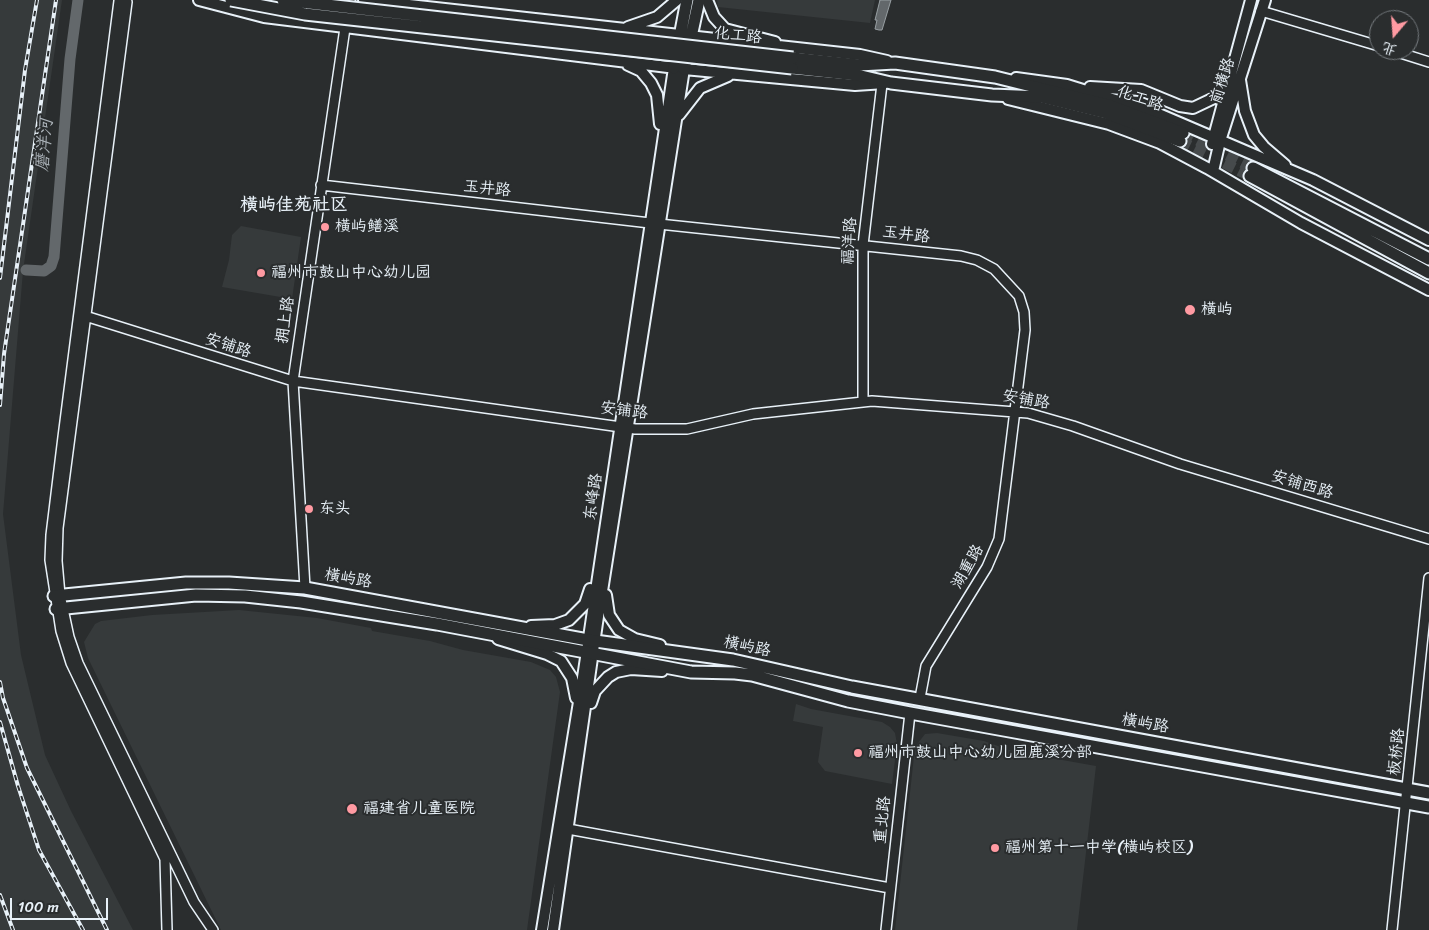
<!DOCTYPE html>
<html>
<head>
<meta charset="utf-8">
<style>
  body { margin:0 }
  #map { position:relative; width:1429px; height:930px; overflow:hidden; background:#2a2d2e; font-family:Sriracha,"LXGW WenKai TC",sans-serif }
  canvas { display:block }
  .north { position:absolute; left:1369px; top:10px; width:50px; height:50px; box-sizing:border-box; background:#2a2d2e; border:1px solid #767b7f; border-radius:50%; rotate:198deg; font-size:14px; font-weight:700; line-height:20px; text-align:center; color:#e8f1f8 }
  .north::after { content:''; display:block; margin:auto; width:18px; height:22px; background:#ff9aa2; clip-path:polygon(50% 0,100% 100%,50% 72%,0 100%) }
  .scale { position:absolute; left:10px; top:898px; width:98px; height:22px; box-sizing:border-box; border:2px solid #e8f1f8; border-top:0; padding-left:6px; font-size:15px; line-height:18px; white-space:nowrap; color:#e8f1f8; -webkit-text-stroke:4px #2a2d2e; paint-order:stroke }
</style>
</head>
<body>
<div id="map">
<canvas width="1429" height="930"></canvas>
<div class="north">北</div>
<div class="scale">100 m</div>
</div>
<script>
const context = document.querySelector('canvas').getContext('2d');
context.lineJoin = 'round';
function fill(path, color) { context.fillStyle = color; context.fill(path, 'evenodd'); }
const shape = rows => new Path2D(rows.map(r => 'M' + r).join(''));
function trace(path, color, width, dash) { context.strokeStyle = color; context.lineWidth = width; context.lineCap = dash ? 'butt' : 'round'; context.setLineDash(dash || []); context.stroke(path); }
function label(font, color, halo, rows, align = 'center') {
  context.font = font + ' Sriracha,"LXGW WenKai TC",sans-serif'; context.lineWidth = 4; context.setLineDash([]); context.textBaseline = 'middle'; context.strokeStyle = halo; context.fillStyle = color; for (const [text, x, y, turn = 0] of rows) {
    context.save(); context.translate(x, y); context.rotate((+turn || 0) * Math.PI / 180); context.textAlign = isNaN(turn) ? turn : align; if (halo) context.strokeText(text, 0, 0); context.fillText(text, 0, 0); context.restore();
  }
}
const built = shape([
  [0,0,62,0,23,271,3,514,21,655,45,755,71,811,133,930,0,930],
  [717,0,875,0,870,23,718,7],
  [241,226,301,237,292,299,222,287,229,260,232,235],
  [239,610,317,618,371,628,372,631,430,641,463,650,531,662,550,670,556,677,560,692,527,930,221,930,88,658,84,642,95,624,101,621,152,615],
  [796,704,811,709,882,722,890,727,895,733,897,744,892,784,825,771,818,762,823,727,793,721],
  [937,733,984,741,1012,751,1096,766,1077,930,895,930,915,747,925,734]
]);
const water = shape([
  [880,0,891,0,882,30,879,30,875,29,877,20,875,20,880,0]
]);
const river = shape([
  [26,270,44,271,51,266,54,257,70,59,78,0]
]);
const trunkTunnel = shape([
  [1183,133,1253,168],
  [1180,141,1250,176]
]);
const tertiary = shape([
  [1261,11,1379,46],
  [1391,50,1429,62],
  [321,185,650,223],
  [659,224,961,256,977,260,994,269,1019,296,1024,312,1025,330,999,539,987,567,926,666,920,698],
  [82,315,293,381,635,429,687,429,753,414,872,401,1028,413,1073,426,1180,464,1429,539],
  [863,402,863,245,882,84],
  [305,588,293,381,345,28],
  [568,829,890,888],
  [167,930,165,859,71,663,61,631,50,560,51,535,63,437,119,1,127,2,58,528,57,561,60,595,69,637,78,663,194,902,213,930],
  [886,930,910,713],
  [1392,930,1429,578]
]);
const secondary = shape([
  [199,0,264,17,684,69,855,85,885,83],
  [364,0,860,55,887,61],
  [707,0,714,17,725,29,775,42],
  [628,27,657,17,677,0],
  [628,65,641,71,651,83,657,95,660,124],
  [1016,78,1067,85,1154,112,1313,180,1429,240],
  [1240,80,1245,111,1254,135,1264,147,1285,165],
  [1090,87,1141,90,1180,106,1193,108,1214,98,1226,87],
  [1008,99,1109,124,1160,143,1207,168,1301,223,1429,290],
  [679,115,700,88,728,76],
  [1212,144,1251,0],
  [1213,171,1220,141,1265,0],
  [606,595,609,615,619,630,635,639,660,645],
  [531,626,555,625,569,620,585,604,590,589],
  [498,639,547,654,561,661,572,678,576,698],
  [591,703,595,691,608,677,616,672,631,669,662,671],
  [542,930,584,671,674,68],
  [553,930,597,623,684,69]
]);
const primary = shape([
  [345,28,349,0],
  [674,68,687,0],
  [684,69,699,0],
  [54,596,186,583,229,583,305,588,588,640,733,660,852,687,1429,793],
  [56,609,196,595,245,596,301,602,437,624,691,672,735,673,752,675,848,701,910,713,1429,807]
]);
const trunk = shape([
  [793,58,859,65,895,63,995,77,1108,105,1183,133],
  [792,68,857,75,891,83,992,95,1041,97,1106,113,1180,141],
  [1253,168,1429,259],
  [1250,176,1429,273]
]);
const rail = shape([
  [0,278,25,70,37,0],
  [0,405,4,354,56,0],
  [0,682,3,698,27,768,107,930],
  [0,722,18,786,39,850,83,930],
  [0,895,13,930]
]);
const trunkBridge = shape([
  [231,0,305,14,792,68],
  [283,0,793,58]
]);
const markers = [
  [325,227,5,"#ff9aa2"],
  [261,273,5,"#ff9aa2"],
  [1190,310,6,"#ff9aa2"],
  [309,509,5,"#ff9aa2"],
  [858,753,5,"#ff9aa2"],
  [352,809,6,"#ff9aa2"],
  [995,848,5,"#ff9aa2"]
];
const streetNames = [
  ["化工路",738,36,6],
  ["前横路",1223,81,-72],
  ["化工路",1140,99,19],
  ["玉井路",487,189,6],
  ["玉井路",906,235,7],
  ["福洋路",850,241,-86],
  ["拥上路",286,320,-82],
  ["安铺路",228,346,18],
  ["安铺路",1026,400,10],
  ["安铺路",624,411,7],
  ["安铺西路",1302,485,17],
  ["东峰路",594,497,-82],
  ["湖重路",968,567,-60],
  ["横屿路",348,579,10],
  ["横屿路",747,647,12],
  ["横屿路",1145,724,10],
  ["板桥路",1397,752,-84],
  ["重北路",883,820,-84]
];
const poiNames = [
  ["横屿鳝溪",335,227],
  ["福州市鼓山中心幼儿园",271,273],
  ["横屿",1201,310],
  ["东头",319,509],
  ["福州市鼓山中心幼儿园鹿溪分部",868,753],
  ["福建省儿童医院",363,809],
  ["福州第十一中学(横屿校区)",1005,848]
];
const waterNames = [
  ["磨洋河",45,145,-85]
];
const neighbourhoodNames = [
  ["横屿佳苑社区",294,205]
];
fill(built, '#363a3b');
fill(water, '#63686b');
trace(water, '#989fa3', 1);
trace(river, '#63686b', 11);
trace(trunkTunnel, '#464a4c', 11, [11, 5.5]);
trace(tertiary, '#e8f1f8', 12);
trace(secondary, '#e8f1f8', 14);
trace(primary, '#e8f1f8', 15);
trace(trunk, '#e8f1f8', 15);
trace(tertiary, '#2a2d2e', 9);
trace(secondary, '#2a2d2e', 10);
trace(primary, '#2a2d2e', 11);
trace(trunk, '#2a2d2e', 11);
trace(rail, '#e8f1f8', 4);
trace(rail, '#2a2d2e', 2, [5.5]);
trace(trunkBridge, '#e8f1f8', 15, []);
trace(trunkBridge, '#2a2d2e', 11);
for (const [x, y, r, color] of markers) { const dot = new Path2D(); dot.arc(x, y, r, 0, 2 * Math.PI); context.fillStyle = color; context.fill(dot); trace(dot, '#2a2d2e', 2); }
label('16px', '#e8f1f8', '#2a2d2e', streetNames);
label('16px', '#e8f1f8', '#2a2d2e', poiNames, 'left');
label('italic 18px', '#acb3b9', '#2a2d2e', waterNames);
label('bold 18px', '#e8f1f8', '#2a2d2e', neighbourhoodNames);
</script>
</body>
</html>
